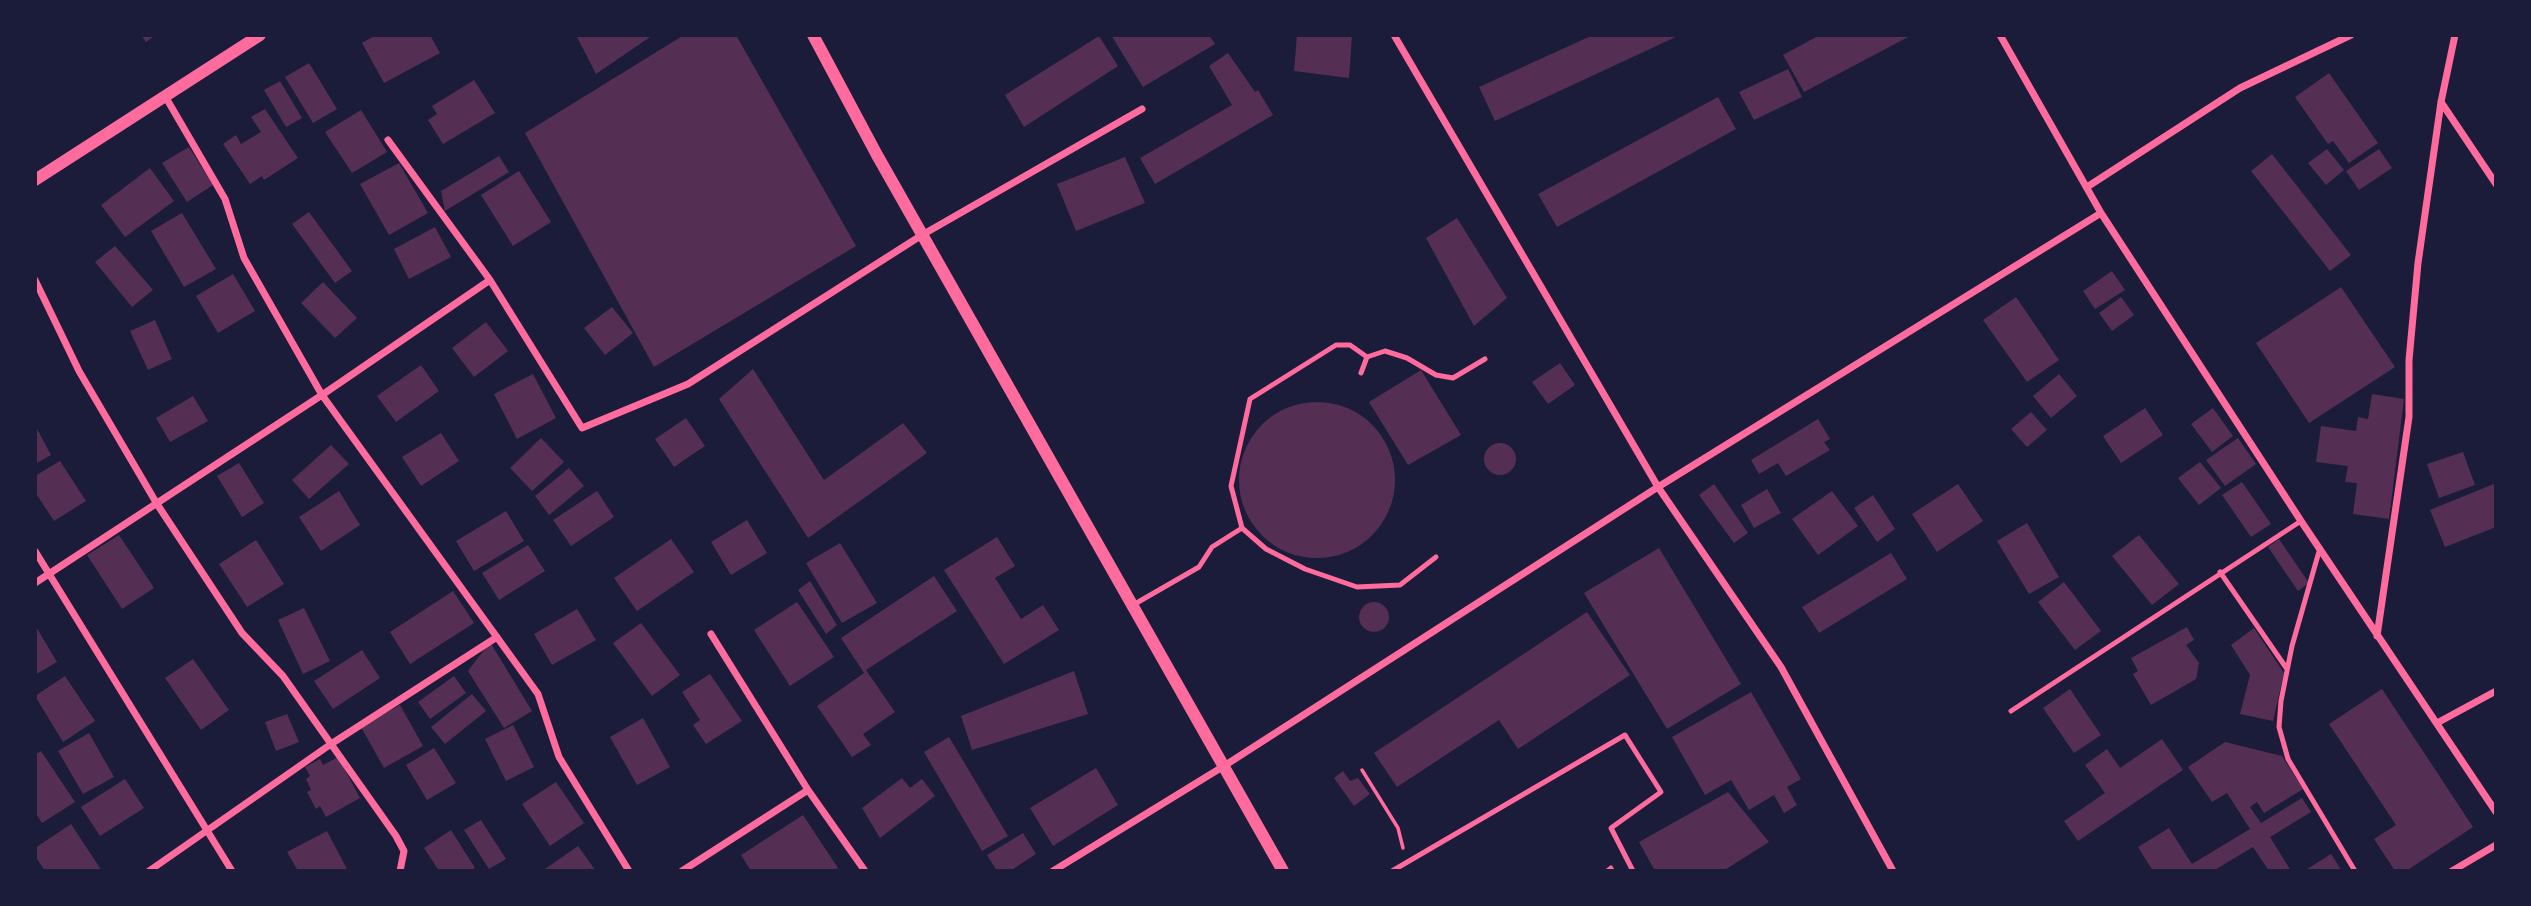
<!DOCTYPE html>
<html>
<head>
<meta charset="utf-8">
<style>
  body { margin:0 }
  #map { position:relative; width:2531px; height:906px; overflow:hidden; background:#1b1b3a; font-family:Poppins,sans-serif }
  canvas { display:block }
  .frame { position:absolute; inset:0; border:37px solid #1b1b3a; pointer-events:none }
</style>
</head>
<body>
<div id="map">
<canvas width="2531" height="906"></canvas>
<div class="frame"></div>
</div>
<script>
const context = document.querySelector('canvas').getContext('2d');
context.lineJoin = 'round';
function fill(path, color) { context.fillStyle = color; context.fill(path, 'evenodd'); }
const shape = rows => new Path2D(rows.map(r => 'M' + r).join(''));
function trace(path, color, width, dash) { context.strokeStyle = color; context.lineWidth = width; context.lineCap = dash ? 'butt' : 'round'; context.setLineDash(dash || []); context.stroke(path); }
const building = shape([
  [141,35,156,35,146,42],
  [376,35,430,35,440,53,384,83,362,43],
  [576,35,653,35,596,74],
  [684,35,736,35,856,246,654,367,525,133],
  [1111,35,1209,35,1215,44,1143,87],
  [1297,35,1352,35,1349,78,1294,71],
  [1593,35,1680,35,1495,121,1479,87],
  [1820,35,1912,35,1804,92,1783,55],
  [1099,36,1118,66,1024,127,1005,95],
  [1228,53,1255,92,1258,90,1273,115,1155,184,1140,158,1232,105,1209,66],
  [309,63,337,109,313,123,285,77],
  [1788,69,1802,97,1754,120,1739,92],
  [2329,73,2378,143,2349,163,2333,141,2328,144,2295,97],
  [474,80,495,113,443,144,428,120,437,114,432,106],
  [280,81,302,118,286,127,264,90],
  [1718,97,1736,129,1557,227,1538,194],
  [265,109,298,158,264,180,262,176,250,184,223,144,236,135,241,144,261,132,251,117],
  [361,110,387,152,352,173,325,132],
  [189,147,213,185,187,202,162,163],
  [2327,149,2344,170,2326,185,2308,163],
  [2379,149,2392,168,2359,190,2346,171],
  [2272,154,2351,255,2330,271,2251,171],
  [499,156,509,172,445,211,441,191],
  [1125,157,1145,203,1076,231,1057,184],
  [399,163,428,213,389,235,360,184],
  [150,168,174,201,125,237,101,205],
  [519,171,551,222,513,246,481,195],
  [309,212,352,271,335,283,292,224],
  [182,213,216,269,184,287,151,231],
  [1457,218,1507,298,1474,326,1426,238],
  [435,227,451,257,409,279,394,249],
  [115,246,153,290,132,307,95,262],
  [2112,271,2125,290,2095,309,2083,291],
  [233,274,255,311,218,333,196,296],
  [323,282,357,318,335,338,301,303],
  [2341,287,2395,367,2309,423,2256,343],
  [2016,297,2059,360,2027,382,1983,320],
  [2121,297,2134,315,2112,331,2099,313],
  [612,307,633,333,605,355,584,328],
  [155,320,172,359,148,370,130,331],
  [486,322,508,351,474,377,452,348],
  [1560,363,1575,385,1548,404,1532,382],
  [421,365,439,391,396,422,377,396],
  [753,369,824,480,903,423,927,453,808,538,719,399],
  [1421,370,1461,435,1408,465,1369,402],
  [533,374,556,418,517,439,494,394],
  [2059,374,2077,396,2051,418,2033,396],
  [2372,394,2404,399,2389,519,2353,514,2357,483,2345,482,2348,466,2316,462,2321,426,2356,431,2358,417,2368,419],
  [193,396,208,421,170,442,156,418],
  '1239 480a78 78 0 1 1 156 0a78 78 0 1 1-156 0Z',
  [2145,408,2163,435,2121,463,2103,436],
  [2213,408,2233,436,2212,452,2191,424],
  [2031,412,2047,430,2027,447,2011,429],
  [686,418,705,446,674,467,655,439],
  [1818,419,1830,439,1824,442,1830,450,1786,476,1778,463,1759,474,1751,460],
  [35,425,51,455,35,464],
  [441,433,459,461,421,486,402,457],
  [541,438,564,462,532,491,510,468],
  [2238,438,2256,464,2225,486,2206,460],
  '1484 459a16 16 0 1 1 32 0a16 16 0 1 1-32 0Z',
  [331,445,349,464,309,499,292,480],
  [2463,452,2475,485,2439,498,2427,464],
  [60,461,86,501,54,521,35,492,35,476],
  [2200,462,2221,488,2199,505,2178,478],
  [239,463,264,503,242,517,217,476],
  [569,468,584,486,549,515,535,496],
  [2242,482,2271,524,2251,537,2222,495],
  [2496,483,2496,527,2445,547,2430,510],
  [1714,484,1748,533,1734,543,1699,495],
  [1958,484,1983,521,1937,552,1912,514],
  [1767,489,1781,513,1754,528,1741,505],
  [339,491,360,525,321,551,299,517],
  [597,491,614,517,571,546,553,520],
  [1832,491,1858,526,1818,555,1792,519],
  [1873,495,1895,529,1877,542,1854,508],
  [506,511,524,541,474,571,456,541],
  [747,520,767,553,731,575,711,542],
  [2027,523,2059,577,2029,594,1997,541],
  [119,535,154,588,122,609,87,555],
  [2139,535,2179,584,2152,605,2112,556],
  [997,537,1015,566,995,578,1021,619,1043,605,1059,630,1004,664,944,570],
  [671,539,694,572,637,611,614,578],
  [2279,539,2309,583,2298,591,2268,547],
  [256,540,284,584,247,607,219,564],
  [840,543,877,603,842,623,806,563],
  [528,545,545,571,499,600,482,573],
  [1659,548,1741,684,1667,729,1584,593],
  [1891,553,1907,579,1819,633,1802,607],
  [934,576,957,611,866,670,895,712,863,734,871,745,852,757,817,706,864,673,841,638],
  [810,581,837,625,826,634,798,590],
  [2064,582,2101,631,2075,650,2038,602],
  [453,591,474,623,410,664,390,632],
  [797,602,834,657,790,686,754,630],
  '1359 617a15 15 0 1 1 30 0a15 15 0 1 1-30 0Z',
  [304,608,330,661,303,674,278,620],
  [577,609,596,640,552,665,534,634],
  [1587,612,1630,675,1518,749,1499,720,1397,787,1374,753],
  [641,623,680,675,652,696,613,643],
  [35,625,57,662,35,675],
  [2187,627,2194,640,2186,645,2199,663,2196,679,2151,705,2133,674,2138,671,2131,658],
  [2254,628,2284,673,2273,721,2240,714,2250,675,2231,645],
  [490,642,532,711,504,728,468,671],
  [362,650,380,678,333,709,314,681],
  [193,659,229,710,201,730,165,678],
  [1074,671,1088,714,972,750,961,716],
  [710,674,742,721,706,744,693,725,700,720,682,692],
  [65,676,95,721,63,742,35,696],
  [454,676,466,693,430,719,418,702],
  [2070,689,2101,735,2074,753,2043,708],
  [2382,689,2473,827,2406,871,2395,871,2374,839,2396,825,2329,724],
  [1751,692,1801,779,1787,787,1797,805,1784,813,1774,795,1749,810,1731,780,1705,795,1672,737],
  [472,694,486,711,445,744,431,727],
  [400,705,423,746,384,768,361,727],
  [287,714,299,742,276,751,265,722],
  [643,718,670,767,637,785,610,737],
  [513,725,534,767,506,781,485,739],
  [89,733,114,777,83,794,58,751],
  [949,737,1008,836,982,851,924,752],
  [2162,739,2183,770,2078,841,2064,821,2105,793,2085,765,2107,749,2120,768],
  [2225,742,2282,756,2303,789,2264,813,2257,802,2250,807,2261,823,2302,798,2311,812,2270,837,2291,871,2269,871,2253,847,2213,871,2153,871,2138,847,2169,828,2192,864,2250,829,2227,793,2212,802,2188,767],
  [434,748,456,783,427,800,406,765],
  [41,751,75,802,42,823,35,812,35,755],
  [338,757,360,798,326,817,320,806,316,809,307,792,311,790,306,779,310,776,305,767,320,759,323,765],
  [1096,768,1118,805,1053,846,1030,808],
  [1343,771,1350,781,1358,778,1370,794,1354,806,1334,778],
  [902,778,910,788,922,779,935,796,880,838,862,808],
  [125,779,144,808,100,836,81,807],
  [556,782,584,823,550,846,522,804],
  [1728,792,1769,842,1723,871,1655,871,1639,842],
  [803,815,838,868,834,871,751,871,741,855],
  [481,820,506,859,489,869,464,830],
  [71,824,102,871,45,871,35,856,35,848],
  [451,830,475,868,470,871,439,871,424,848],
  [327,831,348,871,298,871,287,852],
  [1023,833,1036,854,1010,871,997,871,987,855],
  [578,846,596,871,542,871],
  [2331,854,2342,871,2304,871]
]);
const path = shape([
  [1362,770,1398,828,1403,848],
  [1606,871,1611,867,1613,871]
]);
const service = shape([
  [1361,373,1367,357,1385,351,1407,358,1436,375,1453,378,1485,359],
  [1242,528,1231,486,1250,399,1336,345,1350,345,1367,357],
  [2320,548,2292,646,2281,701,2279,727,2288,759,2355,871],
  [2220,572,2287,669],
  [1133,605,1199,567,1212,547,1242,528,1266,549,1305,569,1357,587,1400,585,1436,557],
  [2011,711,2301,521],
  [1392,871,1625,735,1661,792,1611,828,1633,871]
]);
const minor = shape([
  [1394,35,1658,487,1781,667,1893,871],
  [2000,35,2101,213,2301,521,2496,812],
  [165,96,225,199,244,258,322,395,538,694,559,757,629,871],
  [2441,102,2496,184],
  [388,140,490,280,582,428,688,384,922,235,1142,109],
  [2087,187,2240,88,2351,35],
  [35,280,79,371,157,504,242,633,283,676,396,836,404,851,400,871],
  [35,551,232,871],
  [35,583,322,395,490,280],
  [711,634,808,790,865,871],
  [2377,636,2409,417,2409,360,2418,263,2441,102,2455,35],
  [2437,723,2496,691],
  [149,871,331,744,497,637],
  [682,871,808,790],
  [1053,871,1224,766,1658,487,2101,213],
  [2452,871,2496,845]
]);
const tertiary = shape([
  [813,35,877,155,1283,871],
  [35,180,260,35]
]);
fill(building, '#542f53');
trace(path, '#ff6b9d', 3.5);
trace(service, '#ff6b9d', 5);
trace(minor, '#ff6b9d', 7);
trace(tertiary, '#ff6b9d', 12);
</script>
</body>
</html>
